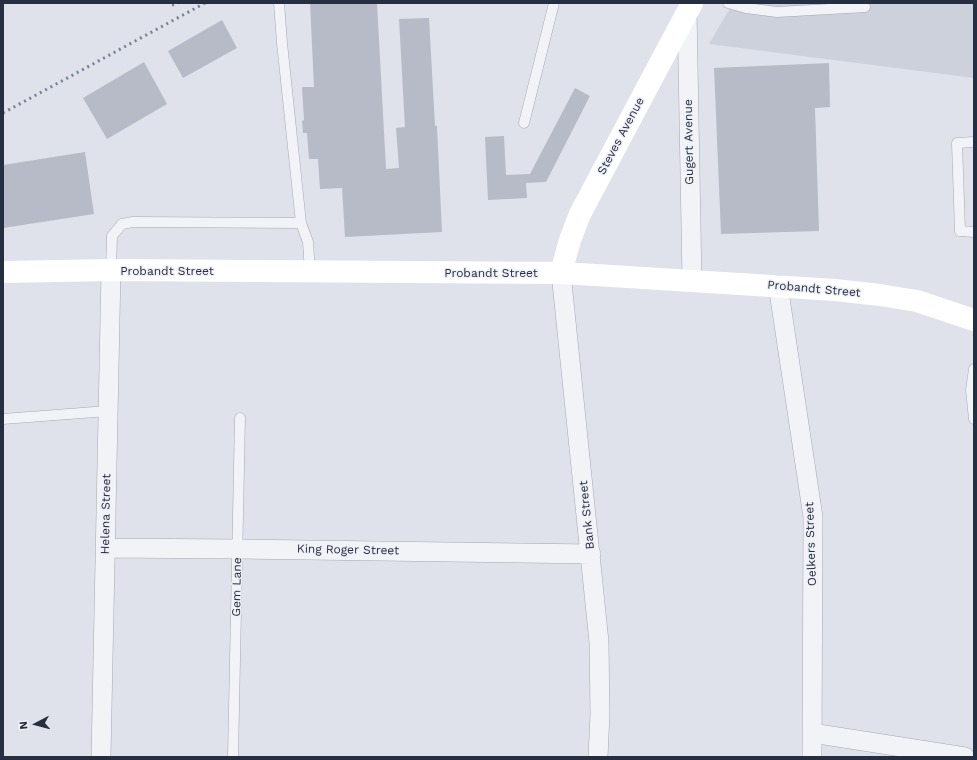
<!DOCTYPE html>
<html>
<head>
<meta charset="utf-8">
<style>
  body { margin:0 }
  #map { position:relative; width:977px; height:760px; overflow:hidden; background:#dfe2ea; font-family:"Work Sans",sans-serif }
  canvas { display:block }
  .frame { position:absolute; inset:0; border:4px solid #262e42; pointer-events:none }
  .north { position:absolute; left:16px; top:704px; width:40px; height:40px; -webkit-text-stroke:3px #eff1f7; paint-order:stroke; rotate:264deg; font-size:11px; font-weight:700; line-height:16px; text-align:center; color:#262e42 }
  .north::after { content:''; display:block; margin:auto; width:14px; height:18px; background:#262e42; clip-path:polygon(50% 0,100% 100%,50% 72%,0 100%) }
</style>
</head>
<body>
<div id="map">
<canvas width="977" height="760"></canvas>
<div class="frame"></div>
<div class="north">N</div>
</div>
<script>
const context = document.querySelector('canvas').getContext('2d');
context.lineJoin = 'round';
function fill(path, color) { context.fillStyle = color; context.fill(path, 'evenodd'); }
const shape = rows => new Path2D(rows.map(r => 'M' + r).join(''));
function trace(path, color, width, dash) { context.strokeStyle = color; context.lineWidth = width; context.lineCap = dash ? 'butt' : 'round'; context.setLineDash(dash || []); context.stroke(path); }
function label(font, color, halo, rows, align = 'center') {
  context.font = font + ' "Work Sans",sans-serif'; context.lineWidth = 3; context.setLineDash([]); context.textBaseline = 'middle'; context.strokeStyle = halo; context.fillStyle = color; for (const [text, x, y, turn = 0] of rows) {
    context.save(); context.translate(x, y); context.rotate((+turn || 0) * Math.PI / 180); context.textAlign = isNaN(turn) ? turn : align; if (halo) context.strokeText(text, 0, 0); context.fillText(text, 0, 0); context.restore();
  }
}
const built = shape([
  [733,3,974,3,974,78,709,44]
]);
const building = shape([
  [310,3,377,3,386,169,399,168,396,128,405,127,399,19,429,18,435,126,437,126,442,232,345,237,342,188,320,189,318,159,309,159,307,133,303,133,302,121,304,120,302,87,314,87],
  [222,20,237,48,183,78,168,51],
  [144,62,167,104,107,139,83,98],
  [829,63,830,107,815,108,819,231,721,234,714,68],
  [575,88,590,96,546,182,526,183,527,198,488,200,485,137,504,136,506,175,530,174],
  [85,152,94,214,3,228,3,165]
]);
const service = shape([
  [279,3,282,43,301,223],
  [728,3,746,8,777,12,865,7],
  [524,123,554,3],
  [974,142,957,143,960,231,974,232],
  [111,270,112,236,122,224,133,222,301,223,308,242,310,272],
  [974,369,971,390,974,393],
  [971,390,974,419],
  [3,419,108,411],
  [233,757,240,418]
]);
const minor = shape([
  [687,10,692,281],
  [561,273,599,642,600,714,598,757],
  [778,285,813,517,812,757],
  [105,548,238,549,591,554],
  [812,733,965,757],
  [101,757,111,270]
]);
const secondary = shape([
  [3,272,111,270,561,273,596,275,835,290,880,295,917,301,974,320],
  [561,273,570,240,580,214,692,3]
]);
const rail = shape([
  [172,5,178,3],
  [3,113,205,3]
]);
const streetNames = [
  ["Steves Avenue",621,136,-62],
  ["Gugert Avenue",689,142,-91],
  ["Probandt Street",167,271],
  ["Probandt Street",491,273],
  ["Probandt Street",814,289,5],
  ["Helena Street",106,514,-89],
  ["Bank Street",587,515,-96],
  ["Oelkers Street",811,544,-92],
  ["King Roger Street",348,550,1],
  ["Gem Lane",237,587,-89]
];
fill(built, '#cdd1dc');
fill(building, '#b6bbc7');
trace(service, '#a4a8b4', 11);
trace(minor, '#a4a8b4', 20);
trace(service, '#f2f3f7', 10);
trace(minor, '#f2f3f7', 19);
trace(secondary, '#fff', 22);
trace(rail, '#778095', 3, [2, 4]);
label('12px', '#262e42', '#eff1f7', streetNames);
</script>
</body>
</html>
